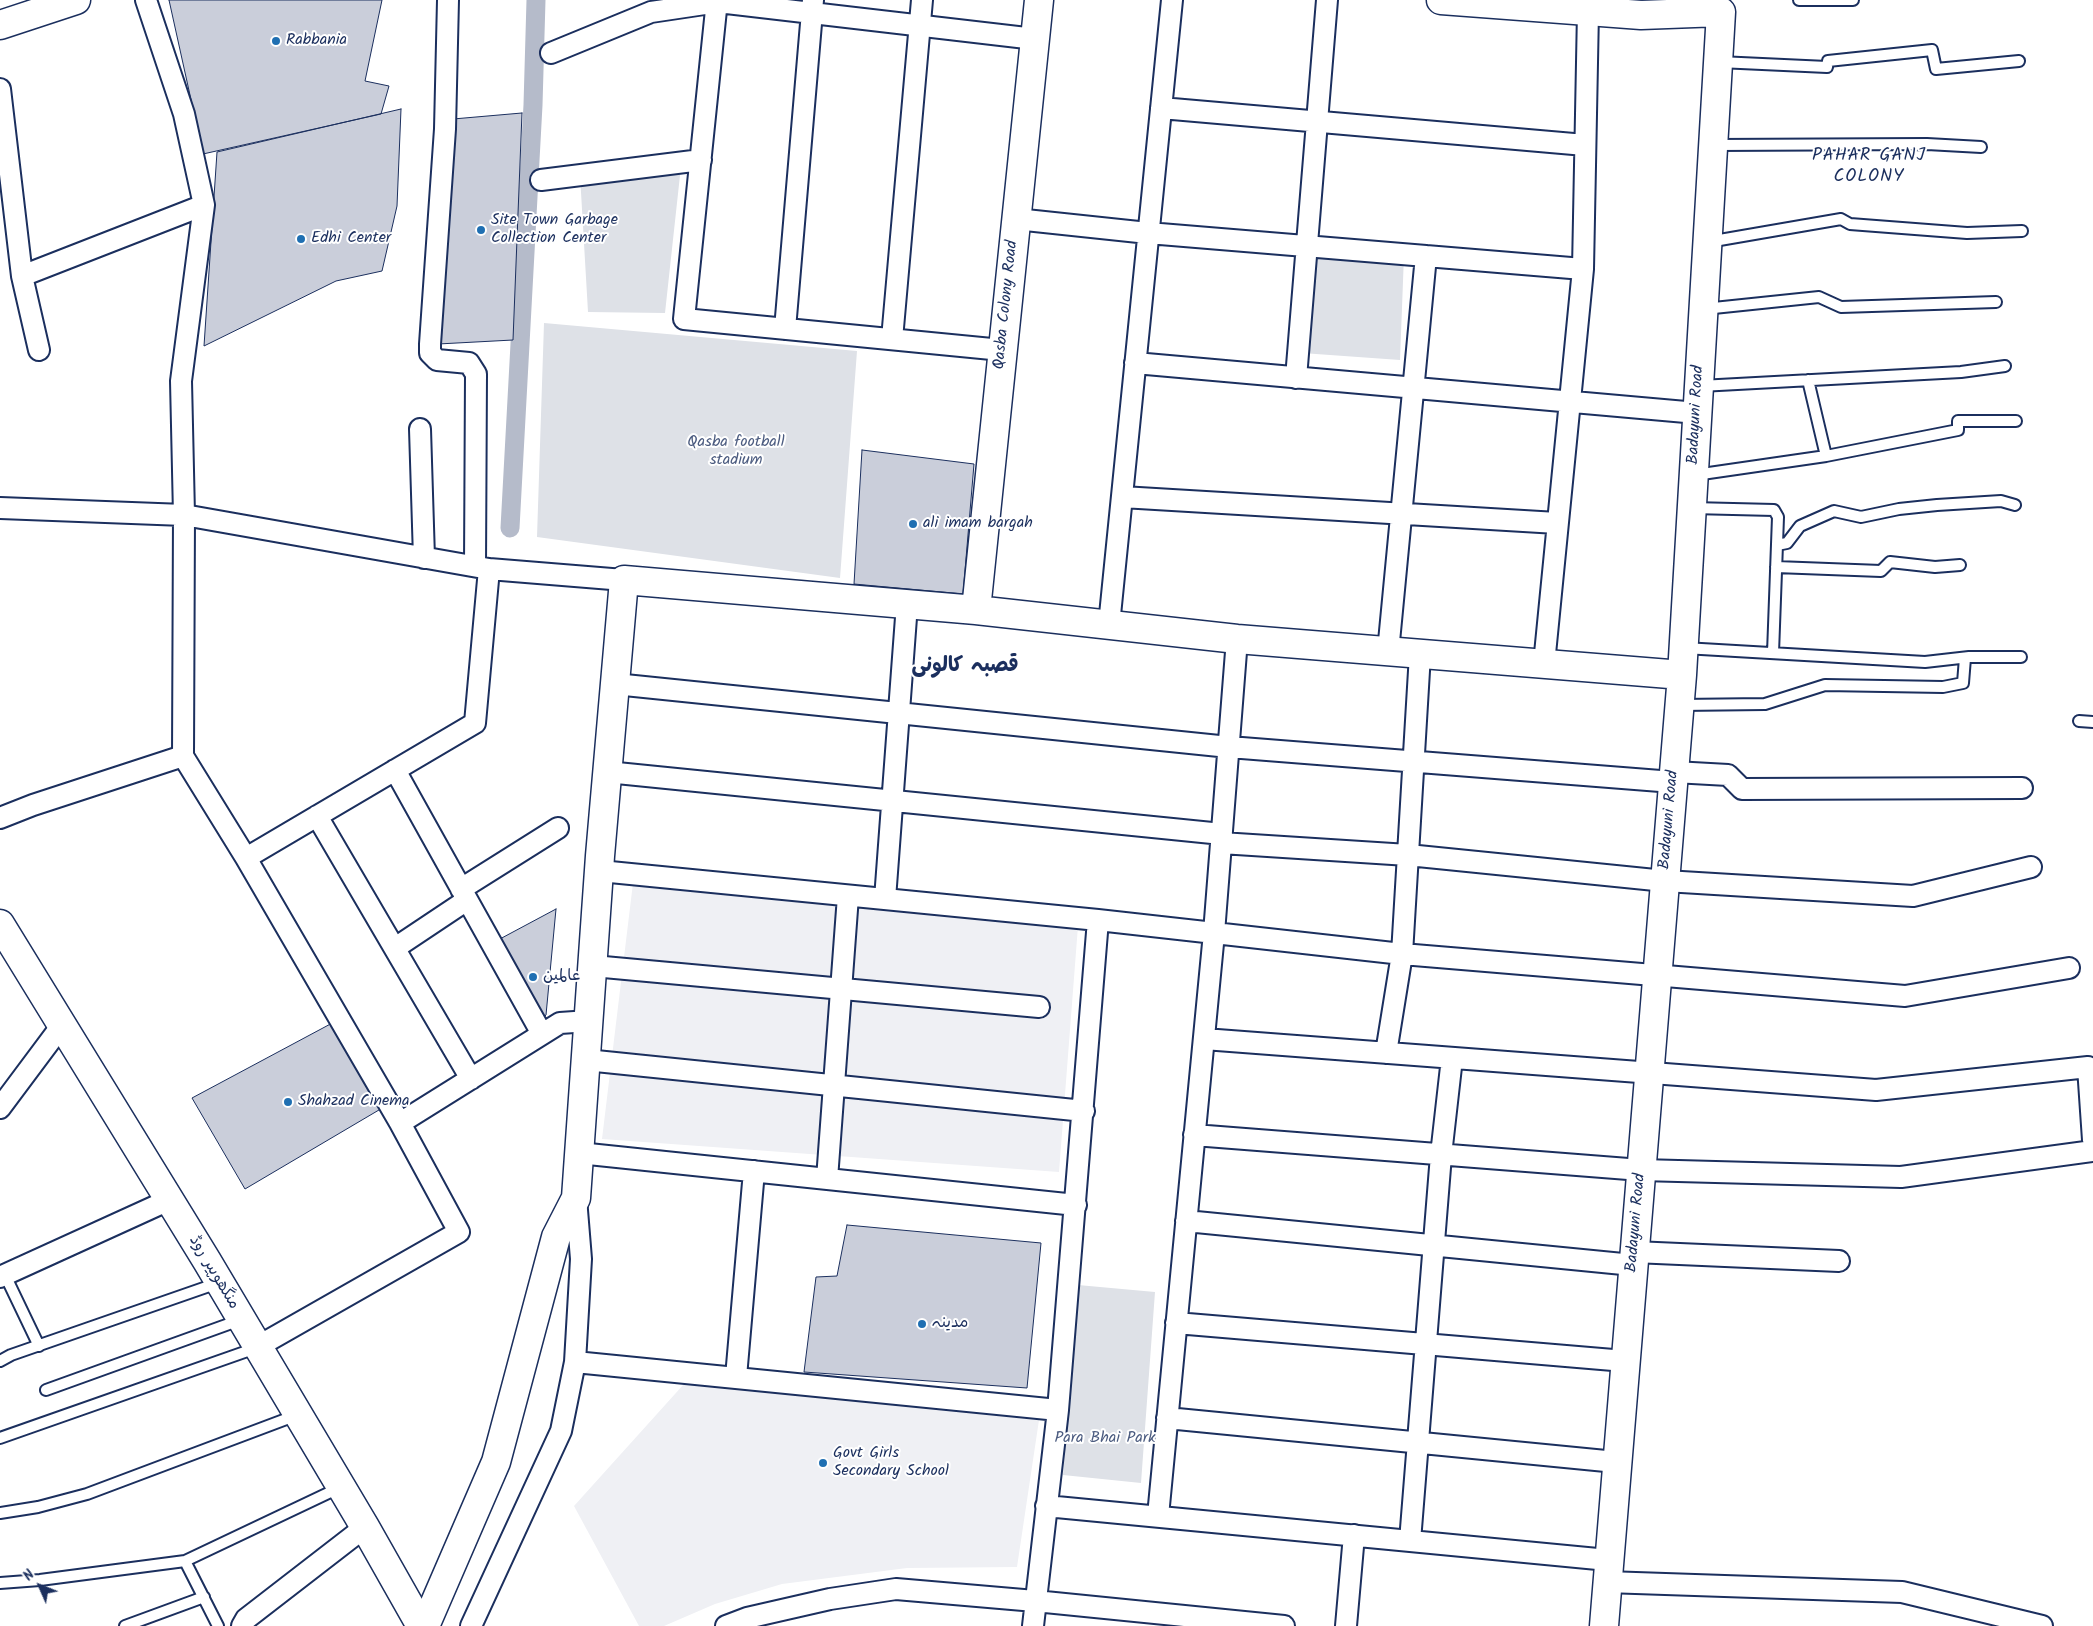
<!DOCTYPE html>
<html>
<head>
<meta charset="utf-8">
<style>
  body { margin:0 }
  #map { position:relative; width:2093px; height:1626px; overflow:hidden; background:#fff; font-family:Kalam,sans-serif }
  canvas { display:block }
  .north { position:absolute; left:15px; top:1561px; width:50px; height:50px; -webkit-text-stroke:4px #fff; paint-order:stroke; rotate:314deg; font-size:14px; font-weight:700; line-height:20px; text-align:center; color:#1b2f5e }
  .north::after { content:''; display:block; margin:auto; width:18px; height:22px; background:#1b2f5e; clip-path:polygon(50% 0,100% 100%,50% 72%,0 100%) }
</style>
</head>
<body>
<div id="map">
<canvas width="2093" height="1626"></canvas>
<div class="north">N</div>
</div>
<script>
const context = document.querySelector('canvas').getContext('2d');
context.lineJoin = 'round';
function fill(path, color) { context.fillStyle = color; context.fill(path, 'evenodd'); }
const shape = rows => new Path2D(rows.map(r => 'M' + r).join(''));
function trace(path, color, width, dash) { context.strokeStyle = color; context.lineWidth = width; context.lineCap = dash ? 'butt' : 'round'; context.setLineDash(dash || []); context.stroke(path); }
function label(font, color, halo, rows, align = 'center') {
  context.font = font + ' Kalam,"Playpen Sans Arabic",sans-serif'; context.lineWidth = 4; context.setLineDash([]); context.textBaseline = 'middle'; context.strokeStyle = halo; context.fillStyle = color; for (const [text, x, y, turn = 0] of rows) {
    context.save(); context.translate(x, y); context.rotate((+turn || 0) * Math.PI / 180); context.textAlign = isNaN(turn) ? turn : align; if (halo) context.strokeText(text, 0, 0); context.fillText(text, 0, 0); context.restore();
  }
}
const built = shape([
  [633,883,1078,926,1059,1172,602,1139],
  [684,1384,1039,1420,1017,1567,907,1568,782,1584,715,1604,664,1626,639,1626,574,1506]
]);
const green = shape([
  [682,157,665,313,588,312,580,175],
  [1314,251,1404,255,1400,360,1302,353],
  [544,323,857,351,840,578,537,537],
  [1078,1285,1155,1292,1141,1483,1063,1475]
]);
const canal = shape([
  [510,528,533,105,536,0]
]);
const building = shape([
  [169,0,382,0,365,81,389,86,381,114,203,154,169,0],
  [401,109,397,206,382,271,336,281,204,346,217,152,401,109],
  [522,113,513,340,438,344,453,119,522,113],
  [862,450,974,464,963,594,854,584,862,450],
  [556,909,546,1015,540,1021,498,940,556,909],
  [336,1021,384,1107,245,1189,192,1098,336,1021],
  [847,1225,1041,1243,1027,1388,804,1372,816,1277,837,1276,847,1225]
]);
const lane = shape([
  [1799,0,1853,0],
  [1719,62,1827,67,1828,61,1932,50,1936,69,2019,61],
  [1714,145,1927,144,1981,147],
  [1708,242,1841,219,1850,224,1967,233,2022,231],
  [1704,309,1819,297,1841,307,1996,302],
  [1808,380,1826,456],
  [1700,386,1961,372,2005,366],
  [1695,475,1826,456,1958,430,1958,421,2016,421],
  [1692,508,1774,510,1778,517,1773,653],
  [1777,545,1787,543,1800,526,1834,511,1861,517,1899,509,1937,505,2001,501,2015,505],
  [1776,567,1881,571,1890,562,1935,567,1960,565],
  [1684,648,1925,662,1969,657,2021,657],
  [1680,705,1765,704,1825,685,1943,687,1963,683,1965,658],
  [2079,721,2093,722],
  [5,1275,39,1346],
  [0,1361,11,1355,218,1283],
  [46,1390,240,1320],
  [0,1438,256,1348],
  [0,1513,38,1507,87,1494,297,1415],
  [185,1561,218,1626],
  [0,1583,40,1580,185,1561,341,1487],
  [125,1626,204,1597]
]);
const street = shape([
  [146,0,184,114,204,205,181,381,184,515,183,756,246,858,400,1123,459,1232,257,1347],
  [448,0,445,129,430,344,430,353,437,360,469,363,476,374,475,566],
  [717,0,684,319,1002,350],
  [551,53,651,12,718,2,1035,39],
  [0,89,22,276,39,350],
  [1161,108,1585,145],
  [541,180,701,160],
  [1016,219,1148,233,1583,269],
  [22,276,204,205],
  [785,329,813,0],
  [892,339,922,0],
  [1135,363,1697,413],
  [1296,378,1327,0],
  [420,429,424,558],
  [1122,497,1557,523],
  [0,508,184,515,489,569,624,580],
  [1109,625,1172,0],
  [1388,652,1426,256],
  [1544,664,1583,269,1588,11],
  [615,684,1229,747,1673,782],
  [395,770,542,1034],
  [607,772,1222,834],
  [1674,772,1728,775,1742,789,2022,788],
  [317,816,471,1079],
  [0,818,33,805,183,756],
  [1221,843,1408,855,1665,881,1913,896,2031,867],
  [246,858,475,723,489,569],
  [600,871,1098,920,1402,954,1905,996,2069,968],
  [461,889,558,828],
  [885,899,907,604],
  [395,948,467,900],
  [593,966,1039,1007],
  [1204,1039,1876,1090,2088,1067,2093,1140],
  [1386,1053,1402,954,1420,654],
  [586,1060,1084,1111],
  [0,1108,62,1025],
  [400,1123,560,1023,589,1021],
  [1194,1135,1641,1170,1901,1177,2093,1151],
  [579,1153,1076,1205],
  [827,1179,848,896],
  [1186,1221,1633,1265],
  [1634,1252,1839,1261],
  [0,1277,169,1200],
  [1176,1323,1625,1361],
  [575,1362,1058,1410],
  [736,1377,754,1171],
  [1167,1418,1616,1462],
  [1046,1506,1608,1560],
  [1158,1516,1214,933,1237,639],
  [1410,1541,1441,1155,1452,1058],
  [1606,1582,1902,1592,2042,1626],
  [242,1626,246,1619,365,1527],
  [471,1626,561,1431,575,1362,581,1259,576,1198],
  [726,1626,747,1618,830,1599,896,1589,1035,1601,1284,1626],
  [1033,1626,1058,1410,1098,920],
  [1346,1626,1354,1535]
]);
const secondary = shape([
  [1441,0,1641,15,1721,12,1682,675,1604,1626],
  [0,25,76,0],
  [976,610,1039,0],
  [425,1626,496,1462,556,1237,576,1198,600,856,624,580,976,610,1237,639,1682,675]
]);
const primary = shape([
  [0,924,207,1261,365,1527,421,1626]
]);
const markers = [
  [276,41,5,"#1f6fb2"],
  [481,230,5,"#1f6fb2"],
  [301,239,5,"#1f6fb2"],
  [913,524,5,"#1f6fb2"],
  [533,977,5,"#1f6fb2"],
  [288,1102,5,"#1f6fb2"],
  [922,1324,5,"#1f6fb2"],
  [823,1463,5,"#1f6fb2"]
];
const poiNames = [
  ["Rabbania",286,41],
  ["Site Town Garbage",491,221],
  ["Collection Center",491,239],
  ["Edhi Center",311,239],
  ["ali imam bargah",923,524],
  ["عالمین",543,977],
  ["Shahzad Cinema",298,1102],
  ["مدینہ",932,1324],
  ["Govt Girls",833,1454],
  ["Secondary School",833,1472]
];
const streetNames = [
  ["Qasba Colony Road",1007,305,-84],
  ["Badayuni Road",1697,415,-87],
  ["Badayuni Road",1670,820,-85],
  ["Badayuni Road",1637,1223,-85],
  ["منگھوپیر روڈ",213,1273,59]
];
const parkNames = [
  ["Qasba football",736,443],
  ["stadium",736,461],
  ["Para Bhai Park",1105,1439]
];
const neighbourhoodNames = [
  ["PAHAR GANJ",1869,157],
  ["COLONY",1869,178]
];
const districtNames = [
  ["قصبہ کالونی",965,667]
];
fill(built, '#eff0f4');
fill(green, '#dee1e7');
trace(canal, '#b5bbca', 19);
fill(building, '#caceda');
trace(building, '#1b2f5e', 1);
trace(lane, '#1b2f5e', 14);
trace(street, '#1b2f5e', 24);
trace(secondary, '#1b2f5e', 31);
trace(primary, '#1b2f5e', 31);
trace(lane, '#fff', 10);
trace(street, '#fff', 20);
trace(secondary, '#fff', 28);
trace(primary, '#fff', 28);
for (const [x, y, r, color] of markers) { const dot = new Path2D(); dot.arc(x, y, r, 0, 2 * Math.PI); context.fillStyle = color; context.fill(dot); trace(dot, '#fff', 2); }
label('16px', '#1b2f5e', '#fff', poiNames, 'left');
label('16px', '#1b2f5e', '#fff', streetNames);
label('16px', '#4c5c80', '#fff', parkNames);
context.letterSpacing = '1px';
label('18px', '#1b2f5e', '#fff', neighbourhoodNames);
context.letterSpacing = '0px';
label('bold 21px', '#1b2f5e', '#fff', districtNames);
</script>
</body>
</html>
